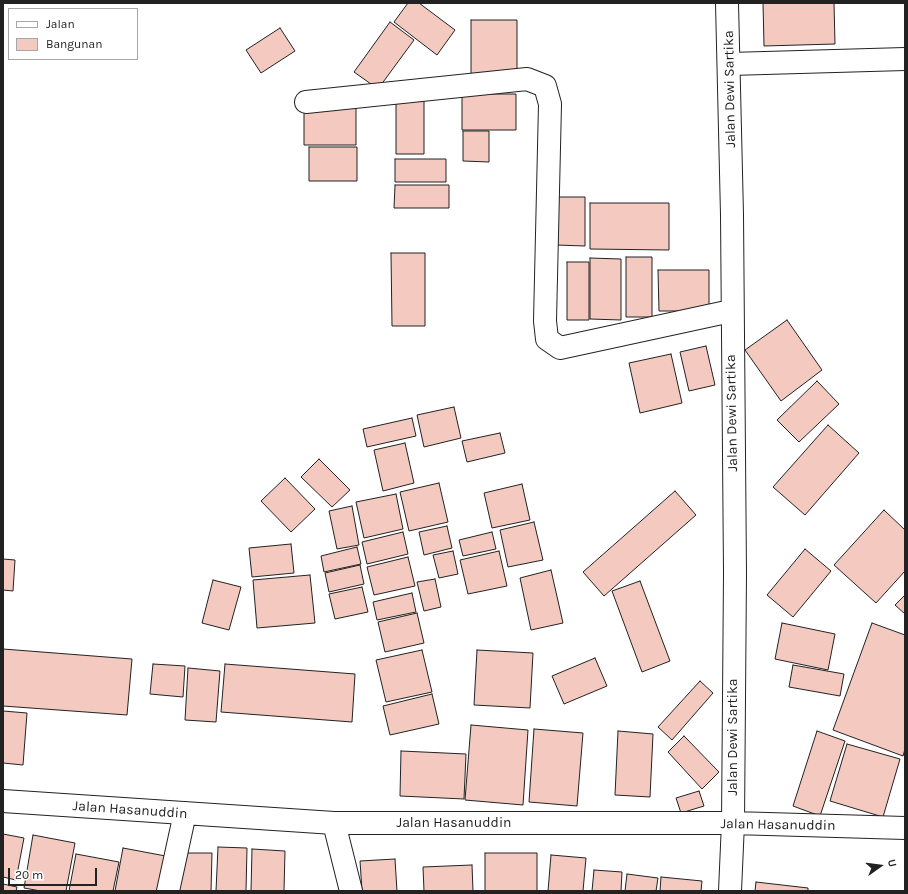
<!DOCTYPE html>
<html>
<head>
<meta charset="utf-8">
<style>
  body { margin:0 }
  #map { position:relative; width:908px; height:894px; overflow:hidden; background:#fff; font-family:Karla,sans-serif }
  canvas { display:block }
  .frame { position:absolute; inset:0; border:4px solid #222; pointer-events:none }
  .legend { position:absolute; left:8px; top:8px; width:130px; height:52px; box-sizing:border-box; background:#fff; border:1px solid #a7a7a7; margin:0; padding:5px 7px; list-style:none; font-size:12px; color:#222 }
  .legend li { display:flex; align-items:center; gap:8px; height:20px }
  .legend b { width:20px; border:1px solid #a7a7a7 }
  .north { position:absolute; left:860px; top:846px; width:40px; height:40px; -webkit-text-stroke:3px #fff; paint-order:stroke; rotate:76deg; font-size:11px; font-weight:700; line-height:16px; text-align:center; color:#222 }
  .north::after { content:''; display:block; margin:auto; width:14px; height:18px; background:#222; clip-path:polygon(50% 0,100% 100%,50% 72%,0 100%) }
  .scale { position:absolute; left:8px; top:868px; width:89px; height:18px; box-sizing:border-box; border:2px solid #222; border-top:0; padding-left:5px; font-size:12px; line-height:14px; white-space:nowrap; color:#222; -webkit-text-stroke:3px #fff; paint-order:stroke }
</style>
</head>
<body>
<div id="map">
<canvas width="908" height="894"></canvas>
<div class="frame"></div>
<ul class="legend">
<li><b style="height:5px;background:#fff"></b>Jalan</li>
<li><b style="height:11px;background:#f3c9c0"></b>Bangunan</li>
</ul>
<div class="north">U</div>
<div class="scale">20 m</div>
</div>
<script>
const context = document.querySelector('canvas').getContext('2d');
context.lineJoin = 'round';
function fill(path, color) { context.fillStyle = color; context.fill(path, 'evenodd'); }
const shape = rows => new Path2D(rows.map(r => 'M' + r).join(''));
function trace(path, color, width, dash) { context.strokeStyle = color; context.lineWidth = width; context.lineCap = dash ? 'butt' : 'round'; context.setLineDash(dash || []); context.stroke(path); }
function label(font, color, halo, rows, align = 'center') {
  context.font = font + ' Karla,sans-serif'; context.lineWidth = 3; context.setLineDash([]); context.textBaseline = 'middle'; context.strokeStyle = halo; context.fillStyle = color; for (const [text, x, y, turn = 0] of rows) {
    context.save(); context.translate(x, y); context.rotate((+turn || 0) * Math.PI / 180); context.textAlign = isNaN(turn) ? turn : align; if (halo) context.strokeText(text, 0, 0); context.fillText(text, 0, 0); context.restore();
  }
}
const building = shape([
  [408,3,419,3,455,30,437,55,394,22,408,3],
  [763,3,834,3,835,44,764,46,763,3],
  [471,20,517,20,517,75,471,75,471,20],
  [390,22,414,40,378,89,354,72,390,22],
  [280,28,295,51,261,73,246,50,280,28],
  [462,94,516,94,516,130,462,130,462,94],
  [424,99,424,154,396,154,396,100,424,99],
  [356,106,356,145,304,145,304,107,356,106],
  [463,131,489,131,489,162,463,161,463,131],
  [309,147,357,147,357,181,309,181,309,147],
  [395,159,446,159,446,182,395,182,395,159],
  [395,185,449,185,449,208,394,208,395,185],
  [556,197,585,197,585,246,556,245,556,197],
  [590,203,669,203,669,250,590,249,590,203],
  [391,253,425,253,425,326,392,326,391,253],
  [626,257,652,257,652,317,626,317,626,257],
  [590,258,621,259,621,320,590,319,590,258],
  [567,262,589,262,589,320,567,320,567,262],
  [658,270,709,270,709,311,659,311,658,270],
  [787,320,822,370,781,401,745,350,787,320],
  [706,346,715,385,689,391,680,352,706,346],
  [671,354,682,403,640,413,629,363,671,354],
  [817,381,839,404,799,442,777,420,817,381],
  [454,407,461,438,424,447,417,415,454,407],
  [412,418,416,436,367,447,363,429,412,418],
  [828,425,859,453,805,515,773,487,828,425],
  [500,433,505,453,467,462,462,441,500,433],
  [405,443,414,483,383,491,374,450,405,443],
  [319,459,350,490,332,507,301,477,319,459],
  [285,478,315,509,291,532,261,501,285,478],
  [439,483,448,522,409,531,400,492,439,483],
  [522,484,530,520,492,528,484,493,522,484],
  [675,491,696,515,604,596,583,572,675,491],
  [396,494,403,529,364,538,356,502,396,494],
  [352,506,359,545,337,549,329,511,352,506],
  [884,510,905,530,905,571,876,603,834,565,884,510],
  [534,522,543,560,508,567,500,530,534,522],
  [447,526,452,548,424,555,419,532,447,526],
  [403,532,408,554,367,564,362,542,403,532],
  [492,532,496,549,463,556,459,540,492,532],
  [291,544,294,573,252,577,249,548,291,544],
  [357,547,361,564,324,572,321,556,357,547],
  [805,549,831,571,793,617,767,595,805,549],
  [453,551,458,574,439,578,433,555,453,551],
  [499,551,507,586,468,594,460,560,499,551],
  [408,557,415,586,374,595,367,567,408,557],
  [3,559,15,560,13,591,3,590,3,559],
  [360,565,364,584,329,592,325,573,360,565],
  [551,570,563,623,531,630,520,578,551,570],
  [310,575,315,623,257,628,253,580,310,575],
  [435,579,441,607,424,611,417,582,435,579],
  [213,580,241,587,229,630,202,623,213,580],
  [640,581,670,661,642,672,612,591,640,581],
  [362,587,368,612,335,619,329,594,362,587],
  [412,593,416,612,377,620,373,602,412,593],
  [905,595,905,614,895,605,905,595],
  [417,613,424,643,385,652,378,622,417,613],
  [782,623,835,634,828,670,775,659,782,623],
  [872,623,905,635,905,749,903,756,833,730,872,623],
  [3,649,132,659,127,715,3,706,3,649],
  [422,650,432,692,386,702,376,660,422,650],
  [477,650,533,653,530,708,474,705,477,650],
  [595,658,607,686,564,704,552,676,595,658],
  [153,664,185,666,183,697,150,694,153,664],
  [225,664,355,674,352,722,221,712,225,664],
  [793,665,844,674,840,696,789,687,793,665],
  [188,668,220,671,216,722,185,720,188,668],
  [700,681,713,693,672,740,658,727,700,681],
  [432,694,439,724,390,735,383,706,432,694],
  [3,711,27,713,23,765,3,763,3,711],
  [471,725,528,730,523,805,465,800,471,725],
  [534,729,583,733,577,806,529,802,534,729],
  [618,731,653,734,650,797,615,795,618,731],
  [817,731,845,741,820,816,793,806,817,731],
  [684,736,719,772,702,789,668,752,684,736],
  [847,744,900,759,883,817,830,801,847,744],
  [401,751,466,754,464,799,400,796,401,751],
  [699,791,704,806,681,813,676,798,699,791],
  [3,834,24,838,16,880,3,877,3,834],
  [33,835,75,843,66,891,41,891,24,888,33,835],
  [218,847,247,848,246,891,216,891,218,847],
  [123,848,171,857,165,891,115,891,123,848],
  [252,849,285,851,284,891,251,891,252,849],
  [180,853,212,853,211,891,179,891,180,853],
  [485,853,537,853,537,891,485,891,485,853],
  [76,854,119,862,113,891,69,891,76,854],
  [551,855,586,858,583,891,548,891,551,855],
  [395,859,397,891,362,891,360,861,395,859],
  [472,865,473,891,424,891,423,867,472,865],
  [594,870,622,872,621,891,592,891,594,870],
  [627,874,658,878,656,891,625,891,627,874],
  [661,877,702,881,701,891,660,891,661,877],
  [756,882,808,888,808,891,755,891,756,882],
  [3,884,17,887,16,891,3,891,3,884]
]);
const minor = shape([
  [727,3,732,215,735,573,733,823,730,891],
  [730,64,905,59],
  [306,102,527,79,545,86,550,104,545,321,547,339,560,348,731,311],
  [3,801,334,823,733,823,905,828],
  [334,823,351,891],
  [168,891,185,813]
]);
const streetNames = [
  ["Jalan Dewi Sartika",730,89,-91],
  ["Jalan Dewi Sartika",732,413,-91],
  ["Jalan Dewi Sartika",733,737,-90],
  ["Jalan Hasanuddin",130,810,4],
  ["Jalan Hasanuddin",454,823],
  ["Jalan Hasanuddin",778,825,1]
];
fill(building, '#f3c9c0');
trace(building, '#222', 1);
trace(minor, '#222', 24);
trace(minor, '#fff', 22);
label('14px', '#222', '#fff', streetNames);
</script>
</body>
</html>
